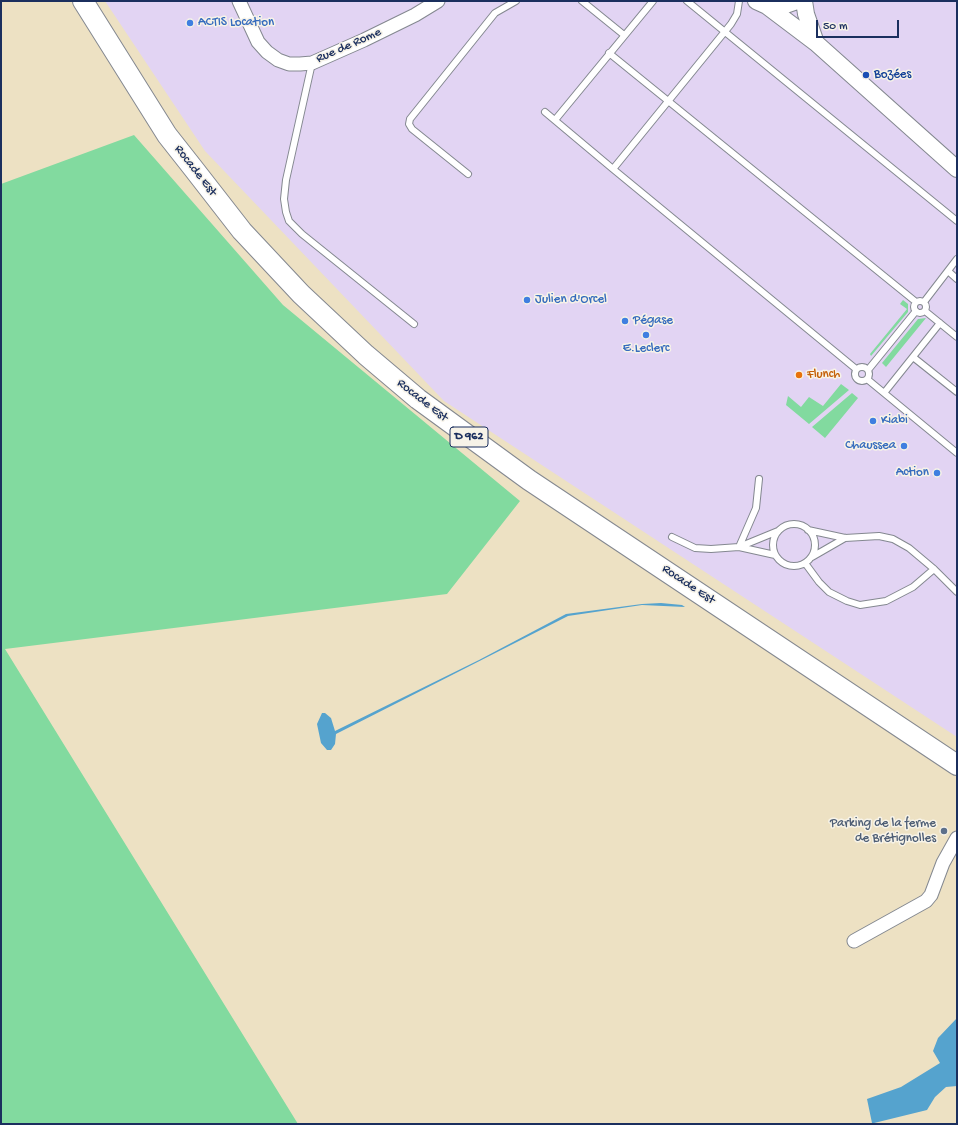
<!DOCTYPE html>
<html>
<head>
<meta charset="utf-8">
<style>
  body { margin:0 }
  #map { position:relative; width:958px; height:1125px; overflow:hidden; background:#ede1c3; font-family:"Gochi Hand",sans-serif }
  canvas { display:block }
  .frame { position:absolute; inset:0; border:2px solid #1b2f5e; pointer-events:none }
  .scale { position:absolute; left:816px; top:20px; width:83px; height:18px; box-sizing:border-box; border:2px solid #1b2f5e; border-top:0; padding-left:5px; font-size:12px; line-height:14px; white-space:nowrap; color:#1b2f5e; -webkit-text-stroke:3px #f7f3e8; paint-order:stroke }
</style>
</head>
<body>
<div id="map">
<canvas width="958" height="1125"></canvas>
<div class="frame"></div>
<div class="scale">50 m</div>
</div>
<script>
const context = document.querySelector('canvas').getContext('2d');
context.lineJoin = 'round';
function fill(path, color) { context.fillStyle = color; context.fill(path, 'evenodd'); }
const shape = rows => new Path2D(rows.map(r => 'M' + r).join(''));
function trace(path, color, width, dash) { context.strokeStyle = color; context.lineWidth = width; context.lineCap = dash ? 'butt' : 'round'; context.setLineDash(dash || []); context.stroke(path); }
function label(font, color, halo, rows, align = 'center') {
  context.font = font + ' "Gochi Hand",sans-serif'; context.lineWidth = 3; context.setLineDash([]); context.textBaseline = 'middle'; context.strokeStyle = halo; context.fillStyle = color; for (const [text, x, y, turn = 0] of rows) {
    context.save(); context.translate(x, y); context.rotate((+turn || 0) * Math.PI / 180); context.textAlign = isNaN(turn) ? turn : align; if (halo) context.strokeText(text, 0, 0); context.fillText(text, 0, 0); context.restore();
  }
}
const built = shape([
  [105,1,957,1,957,737,444,401,205,151]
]);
const green = shape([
  [134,135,283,305,520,501,447,594,5,649,298,1124,1,1124,1,184],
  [903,300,908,304,908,312,871,356,870,354,907,309,900,304],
  [926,318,886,367,882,363,918,319],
  [841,384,849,390,809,424,786,405,788,396,801,407,809,397,823,406],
  [852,393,858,398,825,438,812,427]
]);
const water = shape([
  [661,603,682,605,685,607,642,605,568,616,336,734,335,744,331,750,327,750,321,743,317,724,322,713,325,713,331,718,335,731,479,660,566,614,642,604],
  [957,1018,957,1086,946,1087,935,1097,927,1110,870,1124,872,1123,867,1099,901,1087,940,1063,933,1051,938,1038]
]);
const service = shape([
  [582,1,624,35],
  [687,1,957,221],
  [739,1,737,14,731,24,613,169,856,369],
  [609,53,916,302],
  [312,63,286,180,284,199,286,212,289,221,302,234,414,324],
  [545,112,613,169],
  [555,120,653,1],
  [468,174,412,129,409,124,410,119,495,13,516,1],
  [948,271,957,279],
  '914 307a6 6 0 1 1 12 0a6 6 0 1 1-12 0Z',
  [924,302,957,259],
  [925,311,957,337],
  [913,357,957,392],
  '855 374a7 7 0 1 1 14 0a7 7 0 1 1-14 0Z',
  [868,370,916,311],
  [867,379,957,453],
  [884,393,940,323],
  '773 545a21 21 0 1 1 42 0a21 21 0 1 1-42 0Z',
  [808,530,845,538,879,536,893,539,909,548,934,569,957,592],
  [672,537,695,548,711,549,739,547,775,555],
  [739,547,756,508,759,479],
  [739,547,778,531],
  [812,557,845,538],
  [805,563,819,582,829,592,847,601,860,605,886,601,913,587,934,569]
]);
const minor = shape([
  [239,1,258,42,267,52,278,60,289,64,300,64,312,63,364,40,415,15,438,1],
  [854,941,926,901,931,895,943,863,957,838]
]);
const tertiary = shape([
  [756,1,767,6,780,7,797,1],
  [804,1,806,14,816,43],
  [767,6,816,43,957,169]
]);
const primary = shape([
  [83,1,167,135,193,168,242,231,301,294,366,355,418,399,529,480,957,765]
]);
const markers = [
  [190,23,4,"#3f7fe0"],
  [866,75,4,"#1a4fb4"],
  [527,300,4,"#3f7fe0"],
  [625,321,4,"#3f7fe0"],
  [646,335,4,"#3f7fe0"],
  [799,375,4,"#e8710a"],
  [873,421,4,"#3f7fe0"],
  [904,446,4,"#3f7fe0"],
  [937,473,4,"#3f7fe0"],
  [944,831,4,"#5c6f8a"]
];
const shields = [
  [469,437,38]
];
const shieldNames = [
  ["D 962",469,437]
];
const shopNames = [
  ["ACTIS Location",198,23],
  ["Julien d'Orcel",535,300],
  ["Pégase",633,321],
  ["E.Leclerc",646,349,"center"],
  ["Kiabi",881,421],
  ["Chaussea",896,446,"right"],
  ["Action",929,473,"right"]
];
const streetNames = [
  ["Rue de Rome",349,46,-24],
  ["Rocade Est",195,171,52],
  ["Rocade Est",422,401,38],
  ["Rocade Est",688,585,34]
];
const transitNames = [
  ["Bozées",874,75]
];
const foodNames = [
  ["Flunch",807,375]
];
const serviceNames = [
  ["Parking de la ferme",936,824],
  ["de Brétignolles",936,839]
];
fill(built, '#e2d4f3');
fill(green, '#82da9f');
fill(water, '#55a3ce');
trace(service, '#848890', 8);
trace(minor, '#848890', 15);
trace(tertiary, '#848890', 18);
trace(primary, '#848890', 22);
trace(service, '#fff', 6);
trace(minor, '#fff', 13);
trace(tertiary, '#fff', 16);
trace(primary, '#fff', 20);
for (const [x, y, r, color] of markers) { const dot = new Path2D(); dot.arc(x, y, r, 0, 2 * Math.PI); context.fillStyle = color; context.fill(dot); trace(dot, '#f7f3e8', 1.5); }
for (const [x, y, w] of shields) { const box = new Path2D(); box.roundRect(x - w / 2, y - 10, w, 20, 3); context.fillStyle = '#f7f3e8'; context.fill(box); trace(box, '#1b2f5e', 1); }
label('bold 12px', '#1b2f5e', null, shieldNames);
label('13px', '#366cbe', '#f7f3e8', shopNames, 'left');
label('13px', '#1b2f5e', '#f7f3e8', streetNames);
label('13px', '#164399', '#f7f3e8', transitNames, 'left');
label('13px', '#c56008', '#f7f3e8', foodNames, 'left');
label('13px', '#4e5e75', '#f7f3e8', serviceNames, 'right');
</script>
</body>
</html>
